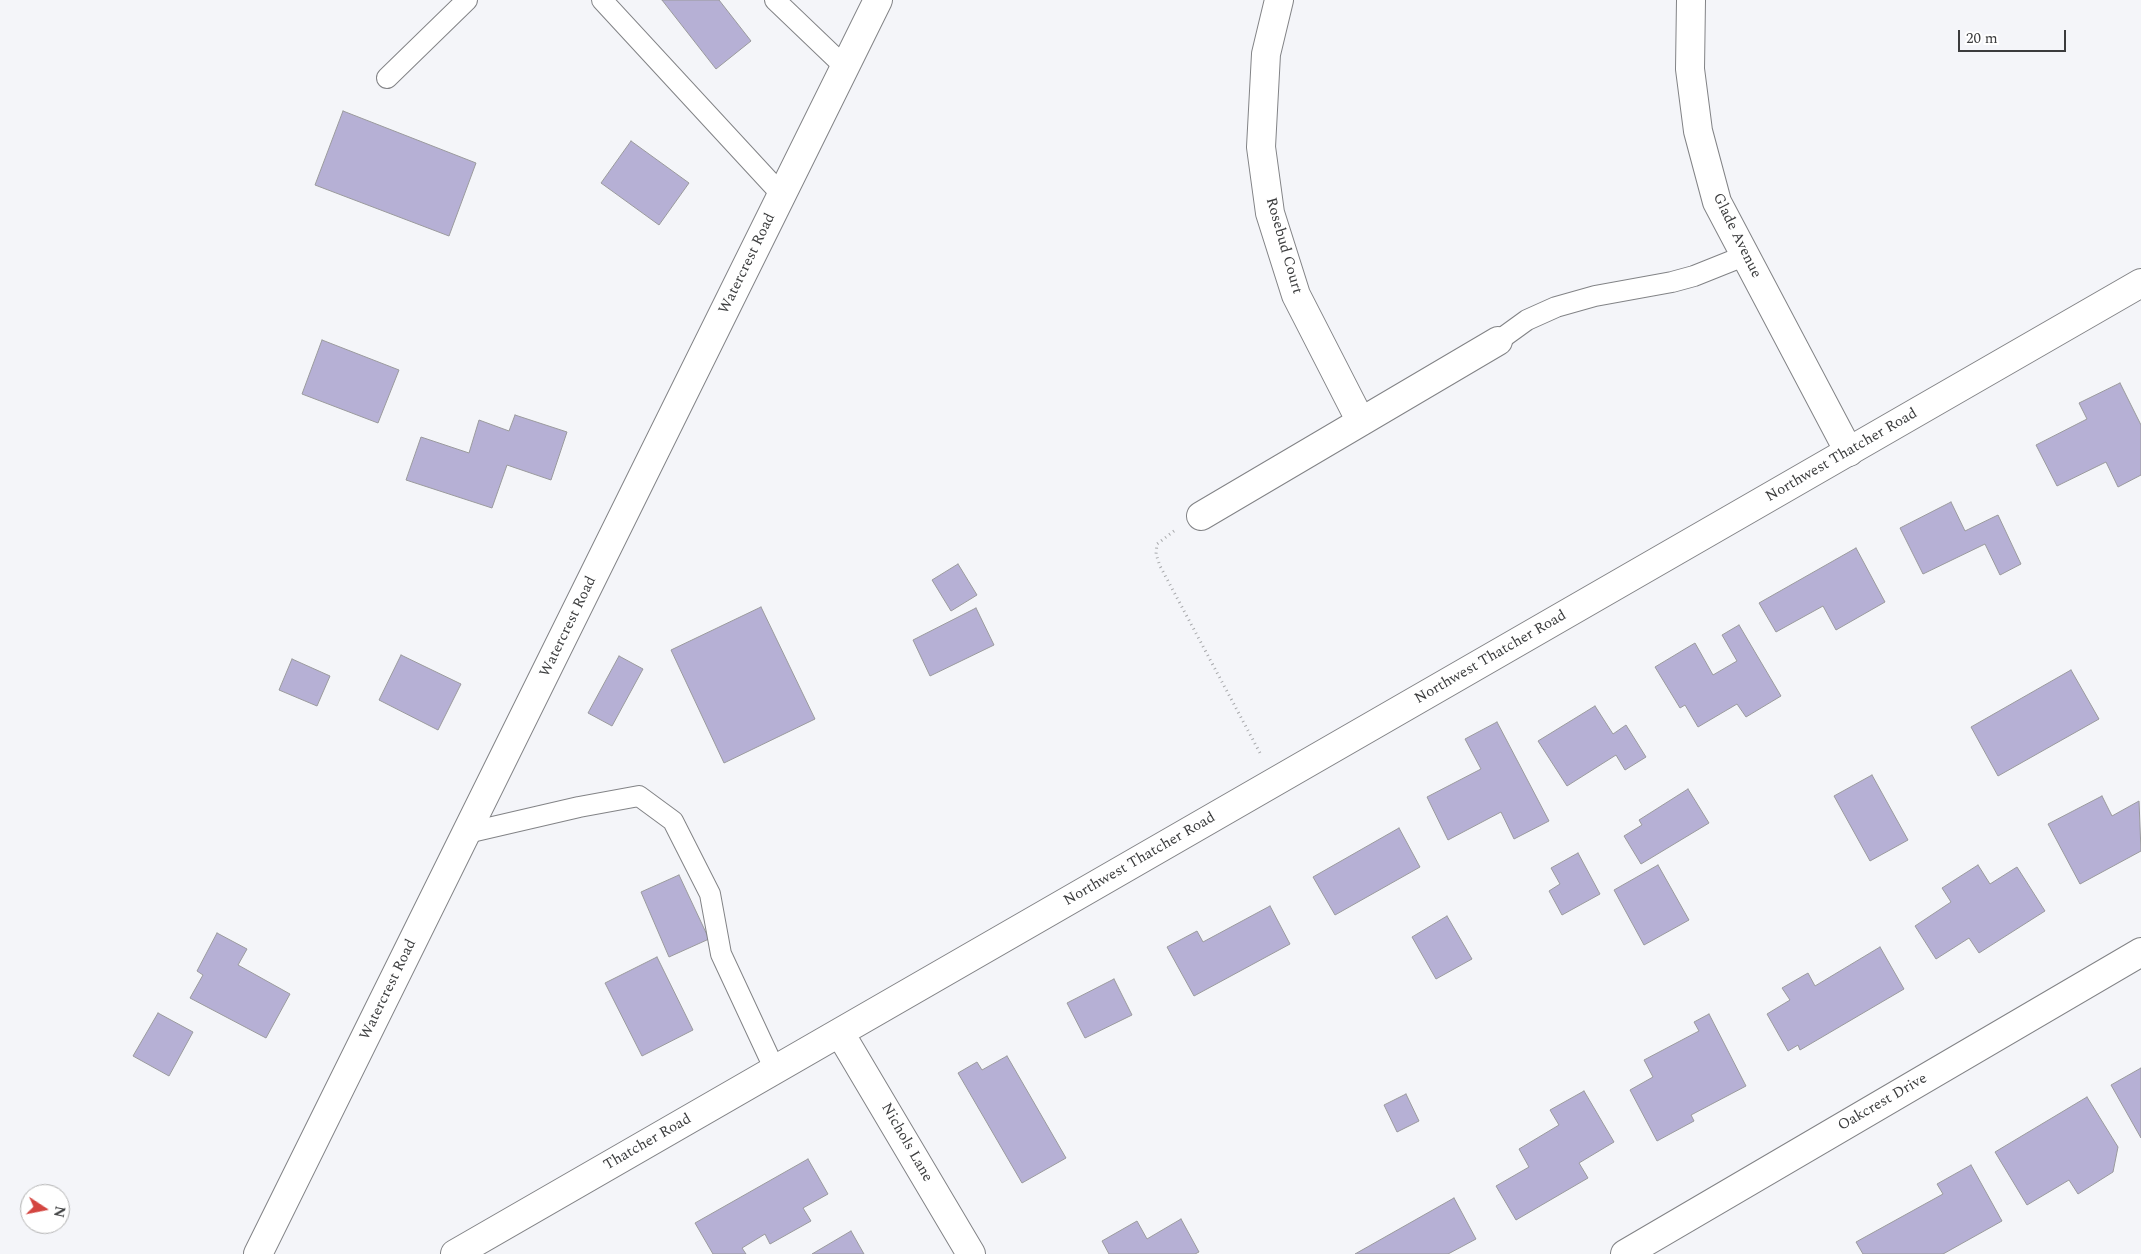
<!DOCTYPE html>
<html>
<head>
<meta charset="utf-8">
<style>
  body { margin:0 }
  #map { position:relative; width:2141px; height:1254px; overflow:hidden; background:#f4f5f9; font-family:Spectral,serif }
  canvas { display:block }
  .north { position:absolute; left:20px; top:1184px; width:50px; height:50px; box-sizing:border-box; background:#fff; border:1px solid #b1b1b1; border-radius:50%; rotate:101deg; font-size:14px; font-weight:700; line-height:20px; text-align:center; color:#3b3c3d }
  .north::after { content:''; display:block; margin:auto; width:18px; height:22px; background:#d34540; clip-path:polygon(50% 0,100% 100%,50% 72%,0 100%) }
  .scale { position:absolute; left:1958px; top:30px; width:108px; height:22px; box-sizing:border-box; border:2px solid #3b3c3d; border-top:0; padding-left:6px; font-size:15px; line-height:18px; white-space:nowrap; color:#3b3c3d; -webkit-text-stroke:4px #fff; paint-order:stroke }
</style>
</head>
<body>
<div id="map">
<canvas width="2141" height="1254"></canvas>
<div class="north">N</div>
<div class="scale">20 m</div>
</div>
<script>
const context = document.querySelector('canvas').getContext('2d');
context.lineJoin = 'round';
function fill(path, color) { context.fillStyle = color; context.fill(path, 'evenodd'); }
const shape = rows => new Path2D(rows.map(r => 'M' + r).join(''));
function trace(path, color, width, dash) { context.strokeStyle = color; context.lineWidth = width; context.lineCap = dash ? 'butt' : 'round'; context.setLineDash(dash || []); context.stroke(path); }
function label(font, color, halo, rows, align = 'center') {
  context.font = font + ' Spectral,serif'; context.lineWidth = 4; context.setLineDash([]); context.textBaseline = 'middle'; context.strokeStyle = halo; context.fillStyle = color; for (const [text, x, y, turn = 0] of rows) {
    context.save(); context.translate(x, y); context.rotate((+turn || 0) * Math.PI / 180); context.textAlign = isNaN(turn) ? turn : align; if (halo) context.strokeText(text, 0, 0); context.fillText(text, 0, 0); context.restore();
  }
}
const building = shape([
  [662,0,719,0,751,41,716,69,662,0],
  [343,111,476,163,449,236,315,185,343,111],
  [631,141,689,183,659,225,601,183,631,141],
  [322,340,399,370,378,423,302,394,322,340],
  [2120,383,2141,425,2141,475,2118,487,2106,462,2057,486,2036,445,2087,419,2079,403,2120,383],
  [515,415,567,432,551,480,507,465,492,508,406,480,421,437,469,453,479,420,509,431,515,415],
  [1951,502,1965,531,1998,515,2021,564,2000,575,1985,544,1923,574,1900,528,1951,502],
  [1856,548,1885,602,1836,630,1823,606,1776,632,1759,603,1856,548],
  [958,564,977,595,951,611,932,580,958,564],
  [761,607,815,719,724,763,671,650,761,607],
  [976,608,994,645,930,676,913,640,976,608],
  [1739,625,1781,696,1746,717,1737,704,1698,727,1685,705,1680,708,1655,667,1695,643,1713,675,1737,661,1722,635,1739,625],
  [401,655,461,684,438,730,379,700,401,655],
  [619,656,643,669,612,726,588,713,619,656],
  [292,659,330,676,317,706,279,690,292,659],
  [2071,670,2099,719,1998,776,1971,727,2071,670],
  [1595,706,1613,734,1626,725,1646,757,1625,770,1616,755,1567,786,1538,741,1595,706],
  [1497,722,1549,821,1514,839,1501,812,1448,840,1427,797,1481,769,1465,739,1497,722],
  [1872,775,1908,840,1870,861,1834,796,1872,775],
  [1688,789,1709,823,1641,864,1624,836,1642,825,1639,820,1688,789],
  [2102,796,2112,816,2139,801,2141,851,2080,884,2048,824,2102,796],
  [1399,828,1420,867,1335,915,1313,877,1399,828],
  [1578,853,1600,894,1562,915,1549,891,1560,884,1551,868,1578,853],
  [1658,865,1689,920,1644,945,1614,890,1658,865],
  [1978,865,1990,884,2017,867,2045,911,1979,953,1969,938,1936,959,1915,926,1951,902,1942,888,1978,865],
  [679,875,709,939,669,957,641,892,679,875],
  [1270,906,1290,944,1194,996,1167,947,1197,931,1203,942,1270,906],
  [1447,916,1472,959,1436,979,1412,937,1447,916],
  [217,933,247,949,238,965,290,994,266,1038,190,998,203,975,197,971,217,933],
  [1880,947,1904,989,1800,1050,1798,1045,1788,1051,1767,1014,1790,1000,1782,988,1808,973,1815,986,1880,947],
  [657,957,693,1030,642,1056,605,983,657,957],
  [1114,979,1132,1015,1085,1038,1067,1003,1114,979],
  [158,1013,193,1032,169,1076,133,1056,158,1013],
  [1709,1014,1746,1086,1691,1115,1694,1121,1657,1141,1630,1090,1653,1077,1644,1060,1699,1031,1694,1022,1709,1014],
  [1007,1056,1066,1158,1022,1183,958,1073,977,1062,982,1070,1007,1056],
  [2141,1068,2141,1138,2111,1085,2141,1068],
  [1584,1091,1614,1142,1579,1163,1588,1178,1516,1220,1496,1186,1529,1167,1519,1149,1559,1125,1550,1110,1584,1091],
  [1406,1094,1419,1121,1397,1132,1384,1105,1406,1094],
  [2087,1097,2118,1147,2113,1172,2078,1194,2069,1180,2027,1205,1995,1152,2087,1097],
  [808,1159,828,1194,803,1208,811,1221,770,1244,765,1234,742,1248,746,1254,713,1254,695,1223,808,1159],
  [1971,1165,2002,1221,1943,1254,1863,1254,1856,1242,1943,1194,1937,1184,1971,1165],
  [1454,1198,1476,1239,1448,1254,1355,1254,1454,1198],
  [1181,1219,1199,1252,1195,1254,1109,1254,1102,1241,1137,1221,1147,1239,1181,1219],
  [851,1231,864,1254,812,1254,851,1231]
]);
const path = shape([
  [1174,531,1157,544,1156,554,1160,566,1260,753]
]);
const service = shape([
  [602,0,782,195],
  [775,0,845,67],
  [387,78,467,0],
  [1498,341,1527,320,1556,307,1595,296,1672,282,1694,276,1744,256],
  [467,833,579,807,639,796,673,821,710,894,721,954,775,1070]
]);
const minor = shape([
  [1279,0,1266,54,1261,147,1270,213,1296,295,1360,420],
  [1691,0,1690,69,1698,131,1717,202,1849,452],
  [1201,516,1498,341],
  [258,1254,878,0],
  [1625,1254,2141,952]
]);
const tertiary = shape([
  [840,1033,971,1254],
  [455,1254,2141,283]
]);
const streetNames = [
  ["Glade Avenue",1736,236,64],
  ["Rosebud Court",1283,246,74],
  ["Watercrest Road",748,264,-64],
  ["Northwest Thatcher Road",1842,456,-30],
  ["Watercrest Road",569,627,-64],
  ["Northwest Thatcher Road",1491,658,-30],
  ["Northwest Thatcher Road",1140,860,-30],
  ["Watercrest Road",389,990,-64],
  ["Oakcrest Drive",1883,1103,-30],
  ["Thatcher Road",648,1143,-30],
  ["Nichols Lane",906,1143,60]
];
fill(building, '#b6b0d5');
trace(building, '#9a9a9d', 1);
trace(service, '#828386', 22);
trace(minor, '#828386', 30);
trace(tertiary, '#828386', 30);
trace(path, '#a7a8ab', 3, [1, 4]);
trace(service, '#fff', 20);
trace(minor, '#fff', 28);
trace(tertiary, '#fff', 28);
label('15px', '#3b3c3d', '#fff', streetNames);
</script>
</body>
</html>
